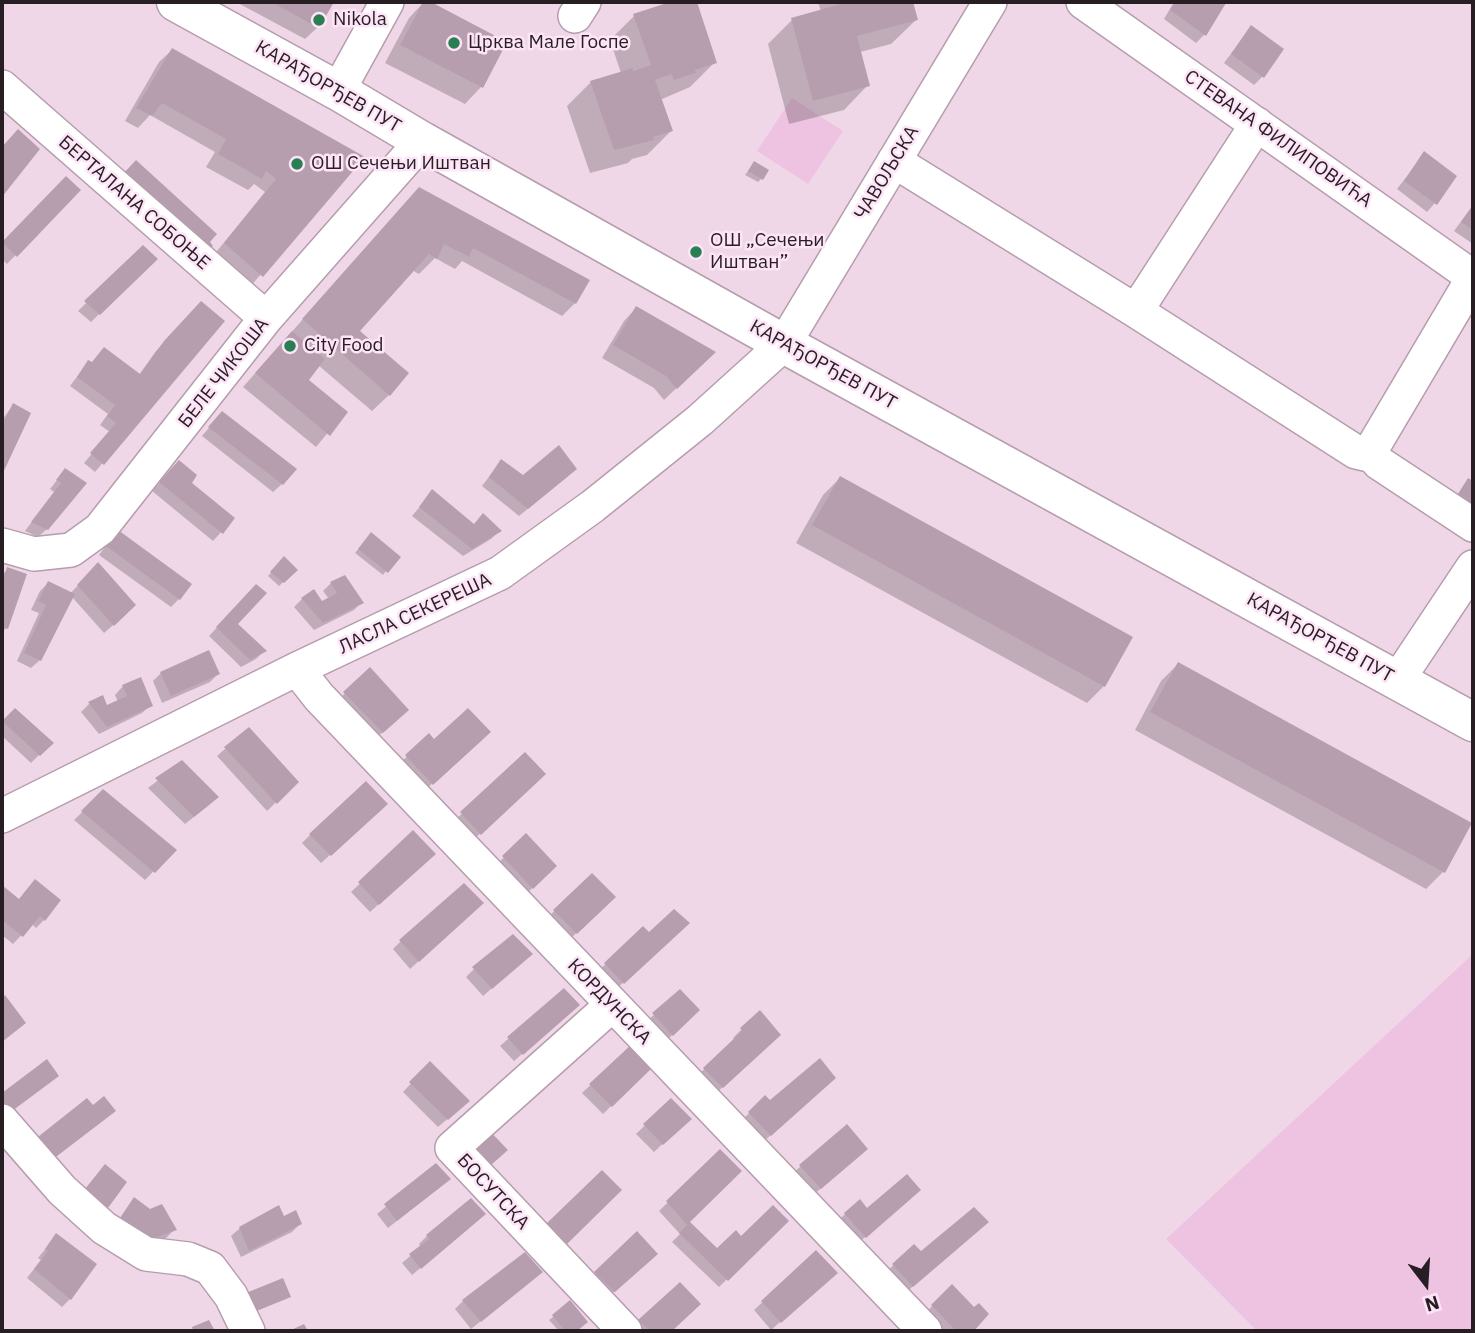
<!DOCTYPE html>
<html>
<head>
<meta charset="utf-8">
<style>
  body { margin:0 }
  #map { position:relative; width:1475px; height:1333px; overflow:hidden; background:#f0d7e8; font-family:"IBM Plex Sans",sans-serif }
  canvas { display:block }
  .frame { position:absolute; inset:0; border:4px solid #271e24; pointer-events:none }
  .north { position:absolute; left:1391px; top:1249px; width:70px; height:70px; -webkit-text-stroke:5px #fde4f6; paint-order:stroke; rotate:163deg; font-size:19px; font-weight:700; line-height:28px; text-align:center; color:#271e24 }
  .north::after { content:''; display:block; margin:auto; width:24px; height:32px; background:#271e24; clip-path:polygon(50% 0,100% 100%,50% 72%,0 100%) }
</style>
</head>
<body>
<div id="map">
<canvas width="1475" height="1333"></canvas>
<div class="frame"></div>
<div class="north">N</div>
</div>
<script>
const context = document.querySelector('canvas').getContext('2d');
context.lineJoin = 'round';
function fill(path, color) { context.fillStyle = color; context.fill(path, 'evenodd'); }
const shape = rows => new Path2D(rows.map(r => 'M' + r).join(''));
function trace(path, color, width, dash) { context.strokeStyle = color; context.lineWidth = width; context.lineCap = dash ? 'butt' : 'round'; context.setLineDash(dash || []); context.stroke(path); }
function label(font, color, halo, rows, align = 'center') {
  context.font = font + ' "IBM Plex Sans",sans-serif'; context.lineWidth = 5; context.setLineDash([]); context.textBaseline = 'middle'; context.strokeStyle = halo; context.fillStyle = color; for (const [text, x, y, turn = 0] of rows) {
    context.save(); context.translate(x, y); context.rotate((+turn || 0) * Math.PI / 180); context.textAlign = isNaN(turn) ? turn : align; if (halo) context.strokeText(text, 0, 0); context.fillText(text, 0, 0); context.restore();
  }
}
const green = shape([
  [792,98,843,131,808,184,757,151],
  [1473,954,1473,1331,1257,1331,1166,1239]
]);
const shadow = shape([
  [236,2,332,2,318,27,305,39],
  [424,2,505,42,481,87,465,104,385,63,409,18],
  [676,2,677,6,695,2,715,62,690,87,660,100,671,131,647,155,632,159,628,163,590,173,567,106,591,82,621,73,610,40,634,16],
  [818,2,911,2,916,20,891,44,860,52,868,85,844,110,789,124,768,44,792,20,821,12],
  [1174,2,1221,2,1224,4,1204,35,1196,43,1164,19],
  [1251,27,1262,77,1254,85,1224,63],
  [172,50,362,158,249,288,213,256,265,192,254,184,248,190,206,167,215,152,150,115,138,128,125,121,159,62],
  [1424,154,1435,203,1427,212,1397,189],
  [754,163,762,178,758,182,745,175],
  [66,179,78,190,7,264,2,259,2,244],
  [1473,205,1473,244,1454,231],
  [403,206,587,281,575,303,562,316,462,261,455,269,435,258,419,274,412,270,358,331,389,395,372,411,318,365,306,380,345,412,316,447,243,387],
  [143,247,155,259,91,322,78,311],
  [202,303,223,321,95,472,84,463,110,432,100,425,108,414,70,386,88,362,139,375,156,351],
  [636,308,714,352,664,400,654,388,602,358,624,321],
  [13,405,29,414,2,472,2,420],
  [214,422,282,484,273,492,202,436],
  [501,461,523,477,567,477,519,516,482,486],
  [65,470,47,529,38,537,25,531,54,492,50,489],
  [171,470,233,519,213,541,152,491],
  [840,478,1104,686,1087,703,796,543,823,495],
  [432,492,473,525,499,531,491,539,463,556,412,516],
  [367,538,386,571,383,575,355,553],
  [110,540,179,599,171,607,99,555],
  [284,559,296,570,279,586,268,576],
  [8,569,6,628,2,633,2,575],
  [90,572,126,614,104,633,72,597,40,660,31,668,17,661,39,613,31,610,40,591,48,583,70,594],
  [331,583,362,602,354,610,314,630,294,607,302,599,322,603,329,599,323,591],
  [256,586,236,624,264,651,256,659,241,667,209,636],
  [1178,664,1469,824,1443,872,1426,889,1135,730,1161,681],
  [370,669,399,718,374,740,337,701],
  [161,673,218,674,210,682,162,703,153,681],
  [123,686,151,705,142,713,99,734,81,712,89,704,106,707,118,702,115,695],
  [16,710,51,743,31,763,2,736,2,724],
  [428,736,434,741,480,740,424,791,398,765],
  [226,748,297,782,267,811,217,756],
  [525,755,544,774,472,841,453,822],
  [182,762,209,805,185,824,148,788],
  [103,792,174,850,145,880,74,820],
  [378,812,321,863,302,843,310,835],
  [413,833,425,862,370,912,351,892],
  [526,836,555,866,524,896,495,866],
  [592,875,614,897,568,941,546,919],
  [2,887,18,901,27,889,44,920,36,928,32,924,13,944,2,935],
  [474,911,410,969,393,949,401,941],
  [643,929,649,934,679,931,614,991,597,972],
  [522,962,483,996,466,977,474,969],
  [564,990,569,1013,514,1061,500,1046],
  [680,991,698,1010,664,1043,645,1023],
  [741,1030,771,1043,714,1095,696,1077,735,1040,733,1038],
  [633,1045,652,1066,603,1114,582,1093],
  [430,1063,459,1109,438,1127,403,1092],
  [826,1086,762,1143,741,1121,765,1098,770,1102],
  [671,1100,689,1119,654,1152,636,1134],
  [720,1151,688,1222,717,1250,741,1238,786,1221,719,1287,672,1242,680,1234,659,1211],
  [858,1157,812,1196,792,1174,801,1166],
  [436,1165,449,1179,388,1228,377,1214],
  [911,1198,857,1244,837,1222,845,1214],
  [134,1200,174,1230,166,1238,137,1248,111,1230],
  [283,1219,300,1224,292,1232,241,1257,231,1236,240,1228],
  [476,1222,412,1275,402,1263,421,1247,419,1244,427,1236],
  [979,1230,904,1294,885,1273,914,1246,921,1254],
  [637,1234,648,1262,606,1299,587,1282],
  [56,1236,70,1299,62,1307,27,1278,41,1260,38,1258],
  [816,1252,827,1281,771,1330,754,1310],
  [541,1272,471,1329,455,1309,463,1301],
  [952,1287,974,1310,987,1314,971,1331,940,1331,924,1314],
  [570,1303,586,1321,575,1331,559,1331,549,1320],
  [699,1304,670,1331,634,1331,631,1329,639,1321]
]);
const building = shape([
  [271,2,334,2,319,28],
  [423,2,431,2,507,42,483,88,400,45],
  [670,2,678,4,697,2,717,63,695,70,696,73,674,80,671,74,655,80,673,131,653,137,654,140,614,150,590,81,633,68,633,71,651,65,633,14],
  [848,2,913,2,918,20,857,36,870,86,813,101,791,18],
  [1176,2,1224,2,1226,3,1206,36,1170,10],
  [1251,25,1284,49,1264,78,1231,54],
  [172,48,365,157,263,277,224,243,276,179,266,171,262,179,218,154,226,139,162,103,152,116,136,108],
  [18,129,40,149,2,197,2,147],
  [1424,151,1457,176,1437,205,1404,181],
  [136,160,217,234,210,242,213,246,210,249,122,175],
  [754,161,769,170,763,180,748,171],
  [66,176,81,190,17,257,2,242],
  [419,187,590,280,576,304,473,248,469,257,444,244,437,259,429,254,360,331,409,373,390,396,302,319],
  [1473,205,1473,230,1461,222],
  [143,245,158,259,100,315,84,301],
  [201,301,225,321,104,465,90,453,116,423,107,416,115,405,77,377,88,360,92,362,104,347,140,374,164,341],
  [636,306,716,352,677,389,666,376,613,345],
  [292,331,325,359,309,380,348,412,330,436,255,373],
  [13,403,31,413,2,475,2,425],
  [222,411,297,469,283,485,208,427],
  [559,445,577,469,528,509,489,477,501,459,523,475],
  [179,460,197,475,192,483,235,518,223,534,159,482],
  [65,468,87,483,48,530,31,522,61,483,56,480],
  [840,476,1133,637,1105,687,812,525],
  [1468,478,1473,481,1473,519,1451,505],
  [432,489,474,524,483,513,502,531,472,549,419,507],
  [118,530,192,584,180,600,106,546],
  [371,532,401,557,388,573,358,549],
  [284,556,298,570,284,583,270,572],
  [98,562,136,605,114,626,77,585],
  [7,567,27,574,8,629,2,627,2,583],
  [345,575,364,603,323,623,301,598,314,589,322,601,337,593,330,582],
  [48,581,75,594,41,661,24,653,46,605,38,601],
  [256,584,267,593,238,624,267,651,250,660,216,627],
  [209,650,220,674,171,696,160,672],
  [1178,662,1472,823,1445,873,1150,712],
  [370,667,409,710,383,733,343,692],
  [141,677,153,706,107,727,88,702,103,695,107,705,127,696,122,685],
  [15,708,54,743,40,756,2,721],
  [468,708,491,732,433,785,405,755,429,733,434,739],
  [249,727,299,782,277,804,224,747],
  [525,752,546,774,481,835,460,812],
  [182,760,219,797,194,817,155,778],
  [366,781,388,804,331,856,309,834],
  [103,789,177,850,155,873,81,811],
  [413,830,436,854,379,905,358,882],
  [526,833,557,866,533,889,502,856],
  [592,873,616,897,577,934,553,910],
  [35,879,61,900,45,921,40,916,23,937,2,920,2,885,19,899],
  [464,883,484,903,419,962,399,940],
  [674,909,690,923,624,984,604,963,643,926,649,932],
  [513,934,533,954,492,989,472,967],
  [564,988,580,1005,523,1055,507,1037],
  [680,989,700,1010,673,1036,652,1013],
  [5,995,26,1023,2,1042,2,998],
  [760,1010,781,1035,723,1088,703,1068,742,1031,740,1028],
  [633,1043,654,1066,612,1107,589,1084],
  [820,1058,836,1078,771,1136,748,1112,765,1095,770,1100],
  [47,1059,59,1076,8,1114,2,1105,2,1093],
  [430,1061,470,1101,448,1120,409,1082],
  [104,1096,116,1111,44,1166,29,1144,87,1098,93,1105],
  [671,1098,692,1119,663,1145,643,1124],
  [481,1122,508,1150,491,1165,465,1137],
  [847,1124,868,1149,821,1189,799,1165],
  [720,1149,742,1171,690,1222,717,1248,736,1230,741,1236,773,1205,789,1221,728,1281,679,1233,687,1225,666,1201],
  [436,1163,451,1179,397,1221,384,1204],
  [105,1164,127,1182,105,1212,81,1194],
  [602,1170,622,1190,567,1244,547,1223],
  [907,1174,921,1190,866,1238,844,1213,860,1199,867,1208],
  [134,1197,150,1209,162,1204,177,1230,146,1241,118,1221],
  [471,1198,486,1214,421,1269,409,1254,429,1239,426,1235],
  [279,1205,284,1216,296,1210,302,1224,249,1251,239,1227],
  [974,1207,989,1222,913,1287,892,1264,914,1244,921,1251],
  [637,1231,658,1254,615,1292,594,1272],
  [56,1233,97,1264,71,1300,34,1269,48,1251,45,1249],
  [816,1250,838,1273,781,1323,761,1301],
  [525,1252,543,1272,481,1322,462,1300],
  [283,1278,291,1297,254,1312,246,1293],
  [680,1282,701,1304,672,1331,650,1331,638,1320],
  [952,1284,974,1307,979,1303,989,1314,974,1331,956,1331,931,1305],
  [570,1300,588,1322,577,1331,565,1331,552,1315],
  [209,1320,215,1331,193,1331,192,1327],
  [304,1324,308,1331,289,1331]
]);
const minor = shape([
  [1083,2,1473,277],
  [575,16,584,2],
  [2,87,266,318],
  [338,91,387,2],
  [894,161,1136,311,1356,452,1373,456],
  [1473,278,1373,447,1373,456,1379,463,1473,525],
  [1136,311,1257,124],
  [2,545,34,554,71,550,100,529,266,318,422,141],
  [297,669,319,697,925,1331],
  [1397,681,1473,567],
  [2,816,297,669,500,573,593,506,700,420,784,344,990,2],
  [612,1005,452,1148,625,1331],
  [2,1121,62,1190,104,1228,146,1254,188,1259,210,1268,231,1296,248,1331]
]);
const major = shape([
  [176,2,338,91,422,141,784,344,1473,722]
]);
const markers = [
  [319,20,7,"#2a7f52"],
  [454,43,7,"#2a7f52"],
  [297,164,7,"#2a7f52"],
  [696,252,7,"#2a7f52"],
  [290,346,7,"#2a7f52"]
];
const poiNames = [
  ["Nikola",333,20],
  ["Црква Мале Госпе",468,43],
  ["ОШ Сечењи Иштван",311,164],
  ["ОШ „Сечењи",710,241],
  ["Иштван”",710,263],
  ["City Food",304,346]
];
const streetNames = [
  ["КАРАЂОРЂЕВ ПУТ",328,87,30],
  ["СТЕВАНА ФИЛИПОВИЋА",1278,139,35],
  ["ЧАВОЉСКА",887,173,-59],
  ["БЕРТАЛАНА СОБОЊЕ",134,203,41],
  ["КАРАЂОРЂЕВ ПУТ",823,365,29],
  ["БЕЛЕ ЧИКОША",224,373,-52],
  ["ЛАСЛА СЕКЕРЕША",415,614,-25],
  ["КАРАЂОРЂЕВ ПУТ",1320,638,29],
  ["КОРДУНСКА",609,1002,46],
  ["БОСУТСКА",493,1192,47]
];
fill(green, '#eec3e2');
fill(shadow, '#0003');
fill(building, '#b69eaf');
trace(minor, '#b59dae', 36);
trace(major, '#b59dae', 41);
trace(minor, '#fff', 33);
trace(major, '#fff', 38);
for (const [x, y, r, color] of markers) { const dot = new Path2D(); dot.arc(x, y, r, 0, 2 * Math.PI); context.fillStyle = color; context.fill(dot); trace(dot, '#fde4f6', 2.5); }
label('19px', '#271e24', '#fde4f6', poiNames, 'left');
label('19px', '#271e24', '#fde4f6', streetNames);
</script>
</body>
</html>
